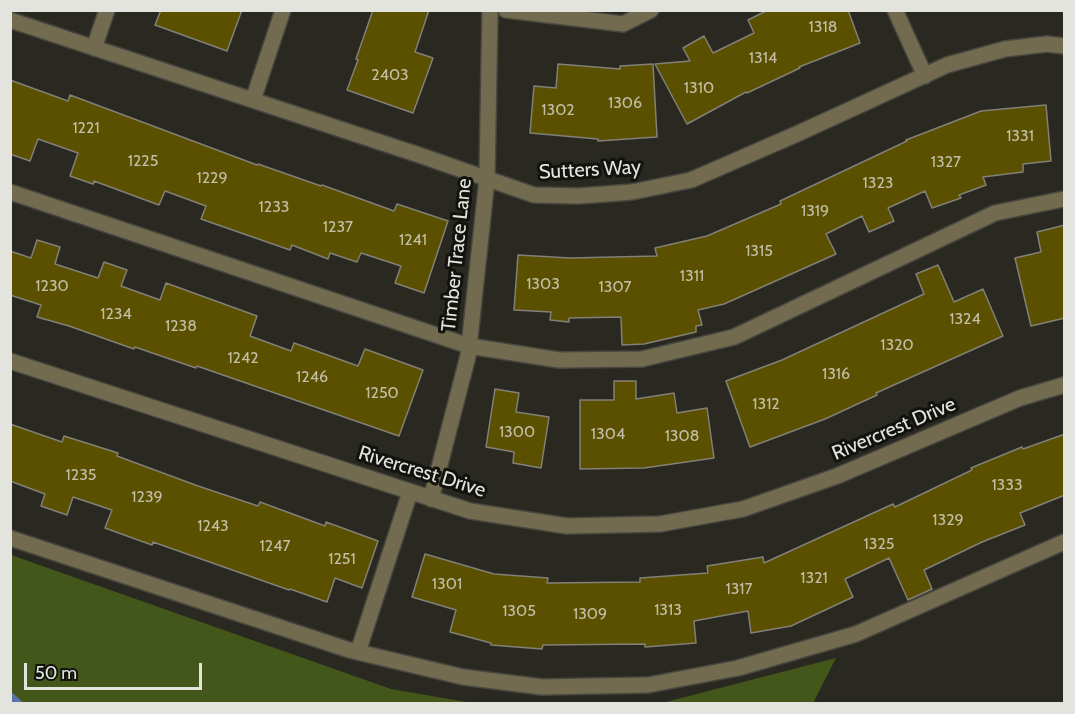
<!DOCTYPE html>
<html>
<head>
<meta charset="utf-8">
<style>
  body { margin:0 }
  #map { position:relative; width:1075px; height:714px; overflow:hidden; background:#2a2921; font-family:Cabin,sans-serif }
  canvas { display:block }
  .frame { position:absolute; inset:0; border:12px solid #e4e4de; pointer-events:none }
  .scale { position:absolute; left:24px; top:663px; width:178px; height:27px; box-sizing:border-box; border:3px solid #e4e4de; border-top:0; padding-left:8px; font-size:18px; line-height:21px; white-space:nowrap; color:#e4e4de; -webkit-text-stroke:4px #12120e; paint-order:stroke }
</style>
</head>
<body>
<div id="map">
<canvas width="1075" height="714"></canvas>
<div class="frame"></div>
<div class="scale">50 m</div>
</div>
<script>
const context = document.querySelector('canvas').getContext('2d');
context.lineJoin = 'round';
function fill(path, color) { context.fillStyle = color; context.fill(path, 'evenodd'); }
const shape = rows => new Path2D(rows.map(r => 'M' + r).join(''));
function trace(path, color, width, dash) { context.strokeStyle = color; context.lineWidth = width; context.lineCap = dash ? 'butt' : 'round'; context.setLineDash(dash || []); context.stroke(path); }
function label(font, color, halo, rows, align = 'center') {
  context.font = font + ' Cabin,sans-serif'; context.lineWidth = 6; context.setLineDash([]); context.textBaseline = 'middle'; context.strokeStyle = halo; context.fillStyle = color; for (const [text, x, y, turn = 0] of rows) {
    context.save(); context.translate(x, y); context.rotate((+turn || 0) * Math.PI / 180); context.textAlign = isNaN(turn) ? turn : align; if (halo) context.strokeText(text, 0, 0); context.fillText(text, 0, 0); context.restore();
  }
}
const forest = shape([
  [11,555,391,689,472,703,11,703],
  [836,658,813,703,662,703]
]);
const stream = shape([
  [10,696,19,704]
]);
const building = shape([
  [161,10,242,10,227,51,155,25,161,10],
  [373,10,429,10,415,52,433,58,413,113,347,90,358,60,356,59,373,10],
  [768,10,848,10,860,43,799,67,800,68,747,93,746,92,687,124,655,64,690,61,683,48,704,36,713,53,754,33,748,20,768,10],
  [558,64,620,69,620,66,653,64,657,137,598,141,598,139,530,133,534,86,556,88,558,64],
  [10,80,68,101,70,95,257,165,258,164,321,186,322,185,394,211,397,204,448,221,424,293,395,283,401,266,361,253,357,262,330,253,328,259,292,245,290,250,201,219,206,206,165,191,159,205,94,181,93,184,70,176,78,153,38,139,30,161,10,154,10,80],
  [1046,105,1051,161,1023,164,1023,172,983,177,986,185,959,195,961,198,932,208,925,191,888,208,894,221,869,232,862,216,826,234,836,254,724,304,698,310,702,325,696,326,696,332,644,344,622,345,621,317,569,318,569,322,550,320,551,312,514,310,518,255,570,258,657,256,655,248,707,236,781,204,780,201,907,141,906,140,981,111,1046,105],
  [1065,225,1065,318,1031,326,1015,258,1041,252,1037,232,1065,225],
  [37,240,60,247,55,264,98,278,104,262,127,270,121,286,160,300,166,283,257,316,250,336,291,351,294,343,358,366,365,349,423,370,399,436,197,366,196,368,135,347,134,349,69,326,37,317,41,305,10,295,10,251,31,258,37,240],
  [938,265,954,302,983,289,1003,336,876,393,877,395,825,419,750,447,726,381,782,360,924,294,916,274,938,265],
  [614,381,636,381,636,399,674,393,677,413,707,408,714,458,644,468,580,469,580,400,614,400,614,381],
  [495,389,519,393,516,412,549,417,541,468,513,463,514,452,486,447,495,389],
  [10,424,62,442,64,436,118,453,117,456,198,486,258,506,260,502,325,526,326,522,378,541,362,588,335,578,327,602,290,589,289,590,153,542,152,545,105,528,112,510,73,497,67,515,41,506,45,494,10,481,10,424],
  [1065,434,1065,495,1020,513,1025,525,982,542,924,570,932,589,908,600,889,558,845,579,853,597,791,626,751,633,748,611,694,621,696,643,645,647,645,644,543,645,542,649,491,645,491,643,450,632,456,610,412,597,425,554,494,574,548,578,547,583,640,582,640,578,708,573,707,566,763,557,764,563,893,504,895,507,972,470,971,468,1022,447,1023,449,1065,434]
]);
const minor = shape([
  [506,10,623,24,651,10],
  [895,10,925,76],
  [10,20,422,156,534,195,579,196,632,192,691,180,799,133,947,65,1005,49,1047,44,1064,46],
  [94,48,107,10],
  [253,100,283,10],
  [10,192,469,346,559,360,642,359,734,337,995,213,1064,199],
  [10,361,470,511,567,526,660,524,743,509,837,476,1020,398,1064,385],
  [431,499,468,356,487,179,490,10],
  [10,538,349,650,463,677,542,687,648,685,738,668,856,634,1064,542],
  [358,652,410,492]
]);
const numberNames = [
  ["1318",823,27],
  ["1314",763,58],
  ["2403",390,75],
  ["1310",699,88],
  ["1306",625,103],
  ["1302",558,110],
  ["1221",86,128],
  ["1331",1020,136],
  ["1225",143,161],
  ["1327",946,162],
  ["1229",212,178],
  ["1323",878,183],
  ["1233",274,207],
  ["1319",815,211],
  ["1237",338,227],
  ["1241",413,240],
  ["1315",759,251],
  ["1311",692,276],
  ["1303",543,284],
  ["1230",52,286],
  ["1307",615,287],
  ["1234",116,314],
  ["1324",965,319],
  ["1238",181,326],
  ["1320",897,345],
  ["1242",243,358],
  ["1316",836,374],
  ["1246",312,377],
  ["1250",382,393],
  ["1312",766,404],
  ["1300",517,432],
  ["1304",608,434],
  ["1308",682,436],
  ["1235",81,475],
  ["1333",1007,485],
  ["1239",147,497],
  ["1329",948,520],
  ["1243",213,526],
  ["1325",879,544],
  ["1247",275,546],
  ["1251",342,559],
  ["1321",814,578],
  ["1301",447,584],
  ["1317",739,589],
  ["1313",668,610],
  ["1305",519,611],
  ["1309",590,614]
];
const streetNames = [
  ["Sutters Way",590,170,-3],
  ["Timber Trace Lane",457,255,-84],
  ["Rivercrest Drive",894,429,-23],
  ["Rivercrest Drive",422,472,17]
];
fill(forest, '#43571a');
trace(stream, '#5972a8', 8);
fill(building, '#5b4f00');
trace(building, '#828077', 1.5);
trace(minor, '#48473f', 18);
trace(minor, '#736b50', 15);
label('16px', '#c2bfa6', null, numberNames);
label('20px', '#e4e4de', '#12120e', streetNames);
</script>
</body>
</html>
